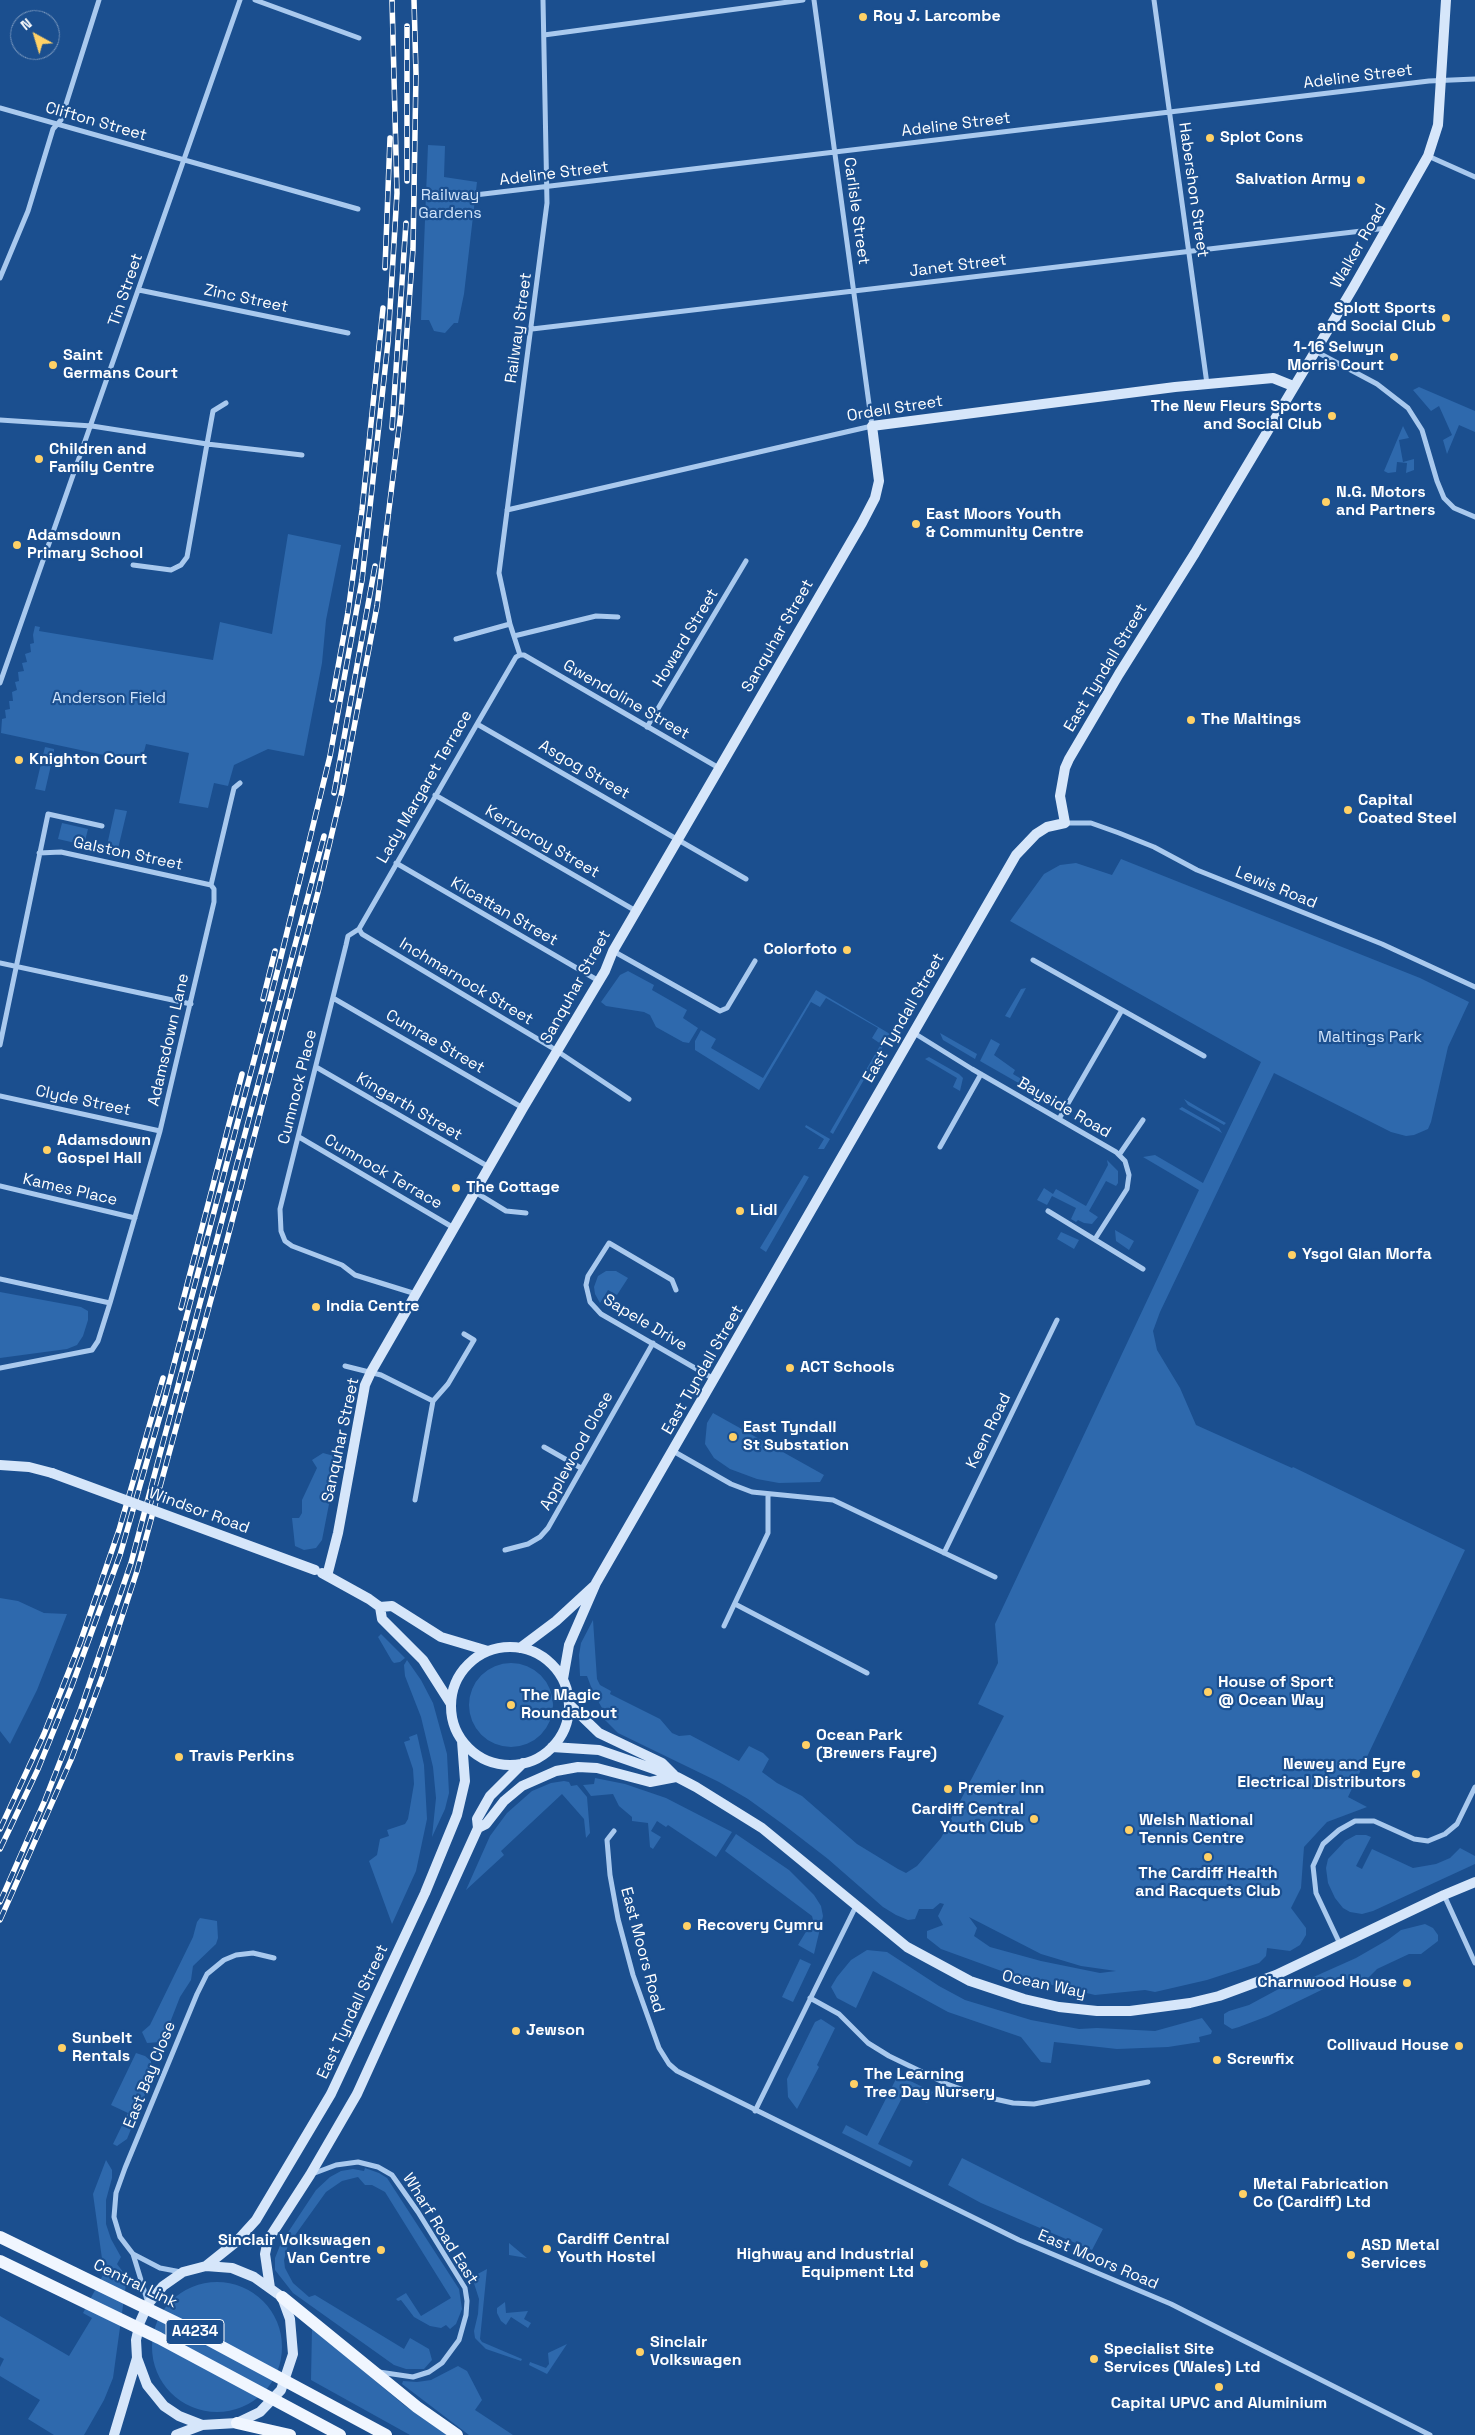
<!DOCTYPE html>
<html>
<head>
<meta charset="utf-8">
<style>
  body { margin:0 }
  #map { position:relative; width:1475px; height:2435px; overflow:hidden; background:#1b4f8f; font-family:"Space Grotesk",sans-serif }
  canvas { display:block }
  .north { position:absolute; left:10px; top:10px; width:50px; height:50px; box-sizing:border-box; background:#1b4f8f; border:1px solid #7695bc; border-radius:50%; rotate:321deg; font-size:14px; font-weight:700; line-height:20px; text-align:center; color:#fff }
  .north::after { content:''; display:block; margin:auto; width:18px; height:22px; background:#ffd166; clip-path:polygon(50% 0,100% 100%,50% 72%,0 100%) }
</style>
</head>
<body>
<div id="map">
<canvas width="1475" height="2435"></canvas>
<div class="north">N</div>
</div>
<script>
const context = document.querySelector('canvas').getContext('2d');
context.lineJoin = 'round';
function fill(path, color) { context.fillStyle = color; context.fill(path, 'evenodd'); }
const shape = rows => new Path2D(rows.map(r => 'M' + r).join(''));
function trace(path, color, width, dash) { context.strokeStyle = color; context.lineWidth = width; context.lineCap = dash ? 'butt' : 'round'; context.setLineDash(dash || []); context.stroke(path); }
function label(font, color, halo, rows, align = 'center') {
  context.font = font + ' "Space Grotesk",sans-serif'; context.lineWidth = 4.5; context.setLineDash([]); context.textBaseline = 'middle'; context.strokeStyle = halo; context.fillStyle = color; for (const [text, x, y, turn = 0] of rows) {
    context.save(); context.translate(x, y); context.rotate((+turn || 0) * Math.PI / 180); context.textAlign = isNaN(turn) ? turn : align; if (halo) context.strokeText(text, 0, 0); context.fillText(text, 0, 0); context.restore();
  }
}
const green = shape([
  [428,145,445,146,444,177,477,182,464,294,458,323,454,323,445,333,434,331,429,320,421,320],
  [1419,387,1475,411,1475,432,1459,425,1447,454,1443,440,1452,435,1439,406,1431,411,1413,390],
  [1403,426,1409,438,1399,440,1403,462,1414,459,1414,470,1406,473,1407,463,1397,462,1396,472,1388,473,1384,471],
  [288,534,341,545,326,620,322,663,304,756,268,749,234,765,228,786,214,783,208,808,179,803,189,753,146,744,141,763,1,733,2,719,6,718,5,710,10,709,9,701,13,701,12,692,17,690,15,682,19,681,18,672,24,671,22,663,27,662,25,654,31,652,30,644,34,643,33,635,35,626,40,627,39,631,213,660,220,622,272,634],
  [45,747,54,749,54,752,45,791,35,789],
  [115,809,127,811,117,853,106,850],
  [62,823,88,829,84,845,58,839],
  [1121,859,1420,978,1469,1002,1448,1047,1431,1122,1428,1129,1414,1135,1406,1136,1391,1132,1274,1073,1160,1312,1153,1331,1157,1350,1180,1388,1196,1425,1292,1468,1293,1467,1465,1550,1348,1797,1367,1807,1327,1822,1304,1847,1301,1888,1291,1908,1306,1928,1306,1935,1300,1945,1290,1951,1267,1948,1266,1956,1259,1963,1207,1980,1155,1992,1145,1990,1095,1995,1018,1977,941,1949,927,1938,927,1931,943,1925,938,1916,944,1904,940,1903,933,1909,919,1909,915,1919,908,1920,896,1915,883,1907,828,1859,784,1825,748,1799,719,1782,618,1733,597,1712,602,1708,593,1692,587,1676,580,1676,579,1655,581,1643,593,1620,597,1679,600,1685,611,1691,610,1694,660,1719,672,1733,679,1736,690,1735,739,1761,749,1746,763,1753,769,1759,762,1772,777,1783,802,1796,857,1844,898,1869,906,1873,917,1866,941,1838,1004,1716,978,1704,998,1663,995,1624,1199,1190,1143,1157,1155,1155,1203,1183,1261,1062,1010,921,1044,874,1060,865,1076,863,1112,875],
  [969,1917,1041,1954,1081,1966,1116,1971,1100,1973,1041,1961,990,1947,974,1936,977,1928],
  [628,971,654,985,652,990,687,1010,683,1018,698,1028,689,1043,683,1042,656,1027,650,1015,644,1012,606,1006,601,1002,620,975],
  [1026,988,1010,1018,1005,1016,1021,989],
  [816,990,890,1034,833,1134,830,1132,881,1044,872,1038,878,1028,826,998,820,1007,811,1002,759,1090,695,1050,695,1041,701,1030,716,1039,711,1048,763,1078],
  [940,1033,977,1054,975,1059,943,1040],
  [991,1039,1000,1044,994,1055,1015,1070,1013,1074,1057,1100,1050,1101,980,1061],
  [929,1057,959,1074,963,1078,960,1091,953,1087,957,1078,925,1059],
  [1184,1099,1201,1109,1226,1123,1224,1125,1188,1105],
  [1182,1107,1219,1128,1222,1133,1179,1109],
  [806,1125,830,1139,824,1149,818,1149,824,1139,805,1127],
  [1107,1160,1118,1171,1118,1183,1116,1186,1106,1181,1089,1211,1098,1217,1092,1224,1084,1223,1078,1220,1076,1222,1071,1219,1076,1208,1052,1196,1047,1205,1037,1200,1044,1188,1053,1194,1056,1189,1086,1206,1108,1165],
  [804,1175,809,1177,766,1252,760,1248],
  [1115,1230,1134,1241,1129,1250,1116,1241],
  [1061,1232,1079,1240,1074,1249,1057,1239],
  [606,1271,616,1271,628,1278,617,1295,608,1290,600,1303,595,1294,594,1287,598,1276],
  [0,1292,81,1307,88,1311,88,1320,83,1336,77,1345,67,1349,0,1358],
  [713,1413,824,1475,820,1482,779,1483,757,1479,730,1469,714,1458,705,1444,707,1423],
  [323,1453,334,1456,337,1463,322,1540,316,1548,304,1550,295,1546,292,1518,299,1518,302,1513,302,1500,317,1468,312,1460],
  [0,1598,18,1601,44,1613,67,1614,37,1690,10,1744,0,1731],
  [381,1634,405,1658,400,1662,394,1663,392,1661,378,1637],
  [407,1660,421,1680,433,1703,447,1754,449,1793,445,1809,432,1837,436,1798,433,1767,421,1717,405,1676,404,1665],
  '469 1705a42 42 0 1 1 84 0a42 42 0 1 1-84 0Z',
  [417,1734,424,1765,427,1819,416,1871,392,1924,369,1861,377,1855,380,1839,389,1836,387,1830,405,1824,408,1819,414,1784,413,1769,404,1742,410,1740,409,1737],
  [595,1778,625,1784,666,1798,732,1832,716,1857,668,1825,666,1827,657,1821,651,1831,661,1837,653,1849,650,1847,648,1823,632,1821,632,1817,619,1806,613,1794,591,1796,583,1785,594,1784],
  [564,1781,569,1782,571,1786,577,1785,587,1797,590,1833,586,1838,584,1819,562,1794,501,1851,504,1855,466,1890,490,1836,507,1813,532,1791,551,1783],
  [736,1834,789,1870,814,1895,821,1906,823,1916,814,1954,798,1945,813,1920,812,1916,725,1851],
  [1356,1835,1366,1835,1371,1837,1356,1866,1362,1869,1372,1849,1413,1868,1436,1864,1450,1858,1460,1848,1475,1856,1475,1864,1373,1911,1362,1914,1350,1912,1343,1908,1335,1898,1328,1883,1326,1868,1328,1859,1345,1841],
  [200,1918,217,1921,218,1938,216,1944,193,1966,191,1980,180,1997,164,2038,160,2042,147,2043,142,2032,150,2025,193,1937,197,1922],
  [1425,1924,1433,1928,1438,1935,1438,1941,1421,1954,1409,1954,1377,1969,1365,1981,1353,1986,1346,1978,1268,2016,1239,2027,1232,2029,1224,2024,1224,2014,1229,2011,1249,2005,1299,1978,1309,1979,1356,1958,1389,1939,1401,1930],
  [867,1950,887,1952,939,1986,965,2000,1031,2020,1079,2029,1097,2028,1155,2031,1202,2018,1212,2031,1211,2034,1199,2037,1200,2042,1168,2047,1117,2049,1054,2042,1051,2063,1041,2062,1021,2037,948,2012,873,1971,856,2008,837,1998,831,1987,837,1977,851,1960],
  [800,1959,811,1964,793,2002,782,1997],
  [821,2019,835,2028,817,2065,819,2067,797,2109,788,2097,787,2079,815,2022],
  [136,2053,145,2056,151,2061,152,2077,127,2139,117,2146,113,2144,128,2113,111,2105],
  [898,2075,933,2092,927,2103,905,2092,878,2144,913,2161,910,2167,842,2133,846,2125,867,2136],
  [962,2158,1103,2229,1092,2250,981,2203,948,2185],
  [106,2160,112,2170,112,2178,106,2200,106,2224,111,2239,121,2257,117,2264,123,2272,126,2284,113,2378,104,2400,84,2435,54,2435,28,2419,40,2400,0,2376,0,2367,4,2359,0,2357,0,2316,69,2356,92,2318,83,2313,104,2273,93,2194],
  [365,2168,379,2173,387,2178,459,2289,462,2309,456,2324,450,2329,446,2325,441,2328,430,2326,414,2317,401,2300,398,2301,396,2299,406,2293,421,2316,451,2298,385,2192,372,2185,365,2185,358,2177,342,2181,326,2192,288,2245,284,2260,285,2268,293,2283,309,2297,315,2295,404,2349,410,2338,429,2349,432,2360,424,2369,406,2369,394,2365,293,2293,275,2270,275,2258,281,2243,316,2190,330,2177,341,2171,353,2169,364,2171],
  [509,2243,527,2258,509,2255],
  [487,2269,480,2339,482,2342,522,2359,521,2361,486,2349,475,2338,474,2331,478,2314,479,2299,472,2277],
  '152 2347a65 65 0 1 1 130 0a65 65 0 1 1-130 0Z',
  [505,2302,506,2313,528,2311,524,2319,531,2323,528,2328,511,2317,506,2325,501,2321,497,2313,497,2308],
  [312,2328,404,2405,447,2435,410,2435,311,2380],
  [567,2344,547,2374,529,2365,530,2362,546,2368,549,2364,548,2353],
  [458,2366,467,2371,482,2400,475,2410,513,2435,469,2435,402,2384,403,2381,417,2382,431,2380]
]);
const street = shape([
  [255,0,359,38],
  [1154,0,1207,384],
  [544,35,803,0],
  [0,108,358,209],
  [1428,156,1475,177],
  [475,195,1429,81,1475,79],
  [0,278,28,211,53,129,61,120,99,0],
  [139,290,348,333],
  [532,329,1387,228],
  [1315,351,1377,384,1408,408,1422,430,1437,481,1444,498,1454,508,1475,517],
  [226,403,213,411,207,444,302,455],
  [0,420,92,426,207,444,187,557,181,565,171,570,133,565],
  [507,510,872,426,814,0],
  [514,636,596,616,618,617],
  [456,639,510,624],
  [520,655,510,624,499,573,547,203,543,0],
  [520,655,516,657,477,724,359,929,362,934,551,1047,629,1099],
  [520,655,524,655,719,768],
  [0,683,240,0],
  [477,724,746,879],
  [647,727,746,561],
  [435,795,636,911],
  [1065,823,1091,823,1119,833,1154,847,1197,870,1382,944,1475,987],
  [39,853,61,852,211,885],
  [396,863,599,981],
  [359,929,348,936,346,945,280,1209,281,1231,285,1241,292,1246,342,1265,355,1275,416,1294],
  [613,951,720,1011,727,1008,755,961],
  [1033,960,1204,1056],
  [0,963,191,1004],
  [333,998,523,1108],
  [914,1033,972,1069,1116,1152,1125,1161,1129,1175,1127,1189,1095,1239],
  [0,1045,48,814,102,826],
  [316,1067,489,1167],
  [0,1096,160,1131],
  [1059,1119,1122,1010],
  [299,1137,454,1228],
  [940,1147,981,1074],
  [1119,1155,1143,1120],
  [0,1186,135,1218],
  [475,1192,506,1211,526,1213],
  [1048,1211,1143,1269],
  [0,1279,110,1303,98,1341,92,1350,0,1368],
  [676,1290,672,1280,609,1243,588,1276,586,1285,590,1302,601,1314,714,1379],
  [110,1303,160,1131,214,902,214,889,211,885,234,788,240,783],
  [345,1366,381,1375,433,1401,415,1500],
  [433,1401,448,1384,474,1340,464,1334],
  [544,1447,581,1468],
  [673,1451,731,1484,752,1492,833,1500,995,1577],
  [505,1550,528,1544,540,1537,548,1528,653,1343],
  [944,1553,1057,1320],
  [735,1604,867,1673],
  [724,1626,768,1533,768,1495],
  [614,1831,607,1840,610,1875,618,1919,633,1975,659,2048,669,2064,677,2071,1019,2240,1171,2304,1430,2435],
  [1444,1895,1475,1963],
  [1340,1944,1316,1893,1313,1866,1323,1844,1339,1830,1355,1821,1374,1821,1414,1839,1428,1841,1445,1834,1457,1824,1475,1787],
  [810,1998,839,2014,868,2043,889,2056,947,2084,981,2096,1013,2103,1034,2104,1148,2082],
  [755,2111,856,1906],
  [312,2174,336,2165,358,2162,378,2167,392,2175,418,2212,465,2288,467,2301,466,2315,459,2340,442,2363,429,2372,413,2377,379,2372],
  [133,2254,160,2268,181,2272],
  [148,2303,133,2254,120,2237,114,2217,116,2193,125,2168,197,1994,207,1974,224,1960,236,1955,253,1953,274,1958]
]);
const secondary = shape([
  [0,1465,29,1467,52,1473],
  [322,1573,369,1599,380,1607,392,1606,441,1637,488,1651],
  [327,1576,338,1533,365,1385,371,1372,523,1108,605,971,613,951,862,523,875,498,879,481,872,426,1175,387,1273,378,1293,386],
  [380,1607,382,1619,423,1660,451,1704],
  '451 1706a59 59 0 1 1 118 0a59 59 0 1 1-118 0Z',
  [520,1648,556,1621,594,1586],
  [563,1679,569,1645,596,1583,1016,855,1036,834,1047,827,1065,823,1060,796,1065,768,1069,759,1119,674,1195,553,1353,288,1428,156,1438,125,1446,0],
  [569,1704,599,1733,662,1763,674,1775],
  [552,1747,599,1750,677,1777,696,1787,762,1828,907,1947,970,1981,1024,1999,1059,2007,1097,2011,1130,2011,1190,2003,1219,1996,1276,1975,1444,1895,1475,1882],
  [478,1828,486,1824,504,1801,522,1786,556,1771,578,1767,597,1768,650,1782,676,1777],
  [206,2266,236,2242,256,2220,331,2094,425,1893,457,1815,465,1781,462,1741],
  [206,2266,232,2268,254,2277,282,2297,290,2319,293,2354,281,2390,260,2412,237,2423,202,2425,179,2416,164,2406,147,2385,137,2358,136,2340,140,2322,148,2304,163,2286,183,2272,206,2266],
  [270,2288,265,2254,268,2240,310,2175,357,2094,478,1828,477,1819,490,1796,523,1763],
  [114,2435,137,2358],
  [176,2435,202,2425]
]);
const primary = shape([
  [282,2297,417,2407,457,2435],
  [237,2423,290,2435]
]);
const rail = shape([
  [407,181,407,26],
  [385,268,390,138],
  [392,428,406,223],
  [332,700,348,612,362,510,383,308],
  [334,793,375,566],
  [263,999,275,951],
  [181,1308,242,1074],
  [0,1829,44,1734,80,1643,119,1530,163,1378],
  [0,1849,38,1769,71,1688,120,1555,164,1402,278,969,330,756,362,580,388,342,397,193,392,0],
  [0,1902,45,1800,80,1711,131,1563,324,836],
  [0,1920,71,1760,103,1675,137,1571,225,1248,318,892,342,791,377,606,401,412,413,249,416,74,414,0]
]);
const secondaryBridge = shape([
  [52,1473,315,1570]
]);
const primaryBridge = shape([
  [0,2237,183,2326,386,2435],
  [0,2261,159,2338,340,2435]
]);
const markers = [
  [863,17,5,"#ffd166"],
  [1210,138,5,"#ffd166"],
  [1361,180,5,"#ffd166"],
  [1446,318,5,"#ffd166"],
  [1394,357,5,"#ffd166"],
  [53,365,5,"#ffd166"],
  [1332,416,5,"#ffd166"],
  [39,459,5,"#ffd166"],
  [1326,502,5,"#ffd166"],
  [916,524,5,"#ffd166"],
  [17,545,5,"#ffd166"],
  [1191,720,5,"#ffd166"],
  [19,760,5,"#ffd166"],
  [1348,810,5,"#ffd166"],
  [847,950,5,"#ffd166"],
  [47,1150,5,"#ffd166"],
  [456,1188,5,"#ffd166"],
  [740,1211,5,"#ffd166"],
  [1292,1255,5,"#ffd166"],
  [316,1307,5,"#ffd166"],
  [790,1368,5,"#ffd166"],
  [733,1437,5,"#ffd166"],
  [1208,1692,5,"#ffd166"],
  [511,1705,5,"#ffd166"],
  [806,1745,5,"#ffd166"],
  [179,1757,5,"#ffd166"],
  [1416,1774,5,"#ffd166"],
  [948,1789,5,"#ffd166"],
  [1034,1819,5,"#ffd166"],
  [1129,1830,5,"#ffd166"],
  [1208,1857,5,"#ffd166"],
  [687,1926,5,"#ffd166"],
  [1407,1983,5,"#ffd166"],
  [516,2031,5,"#ffd166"],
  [1459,2046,5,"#ffd166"],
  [62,2048,5,"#ffd166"],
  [1217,2060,5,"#ffd166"],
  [854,2084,5,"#ffd166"],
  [1243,2194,5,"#ffd166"],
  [547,2249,5,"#ffd166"],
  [381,2250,5,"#ffd166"],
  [1351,2255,5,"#ffd166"],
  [924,2264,5,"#ffd166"],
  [640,2352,5,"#ffd166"],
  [1094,2359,5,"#ffd166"],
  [1219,2387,5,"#ffd166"]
];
const shields = [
  [195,2332,58]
];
const shieldNames = [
  ["A4234",195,2332]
];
const poiNames = [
  ["Roy J. Larcombe",873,17],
  ["Splot Cons",1220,138],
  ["Salvation Army",1351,180,"right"],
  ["Splott Sports",1436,309,"right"],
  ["and Social Club",1436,327,"right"],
  ["1-16 Selwyn",1384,348,"right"],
  ["Morris Court",1384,366,"right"],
  ["Saint",63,356],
  ["Germans Court",63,374],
  ["The New Fleurs Sports",1322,407,"right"],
  ["and Social Club",1322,425,"right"],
  ["Children and",49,450],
  ["Family Centre",49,468],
  ["N.G. Motors",1336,493],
  ["and Partners",1336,511],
  ["East Moors Youth",926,515],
  ["& Community Centre",926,533],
  ["Adamsdown",27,536],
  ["Primary School",27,554],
  ["The Maltings",1201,720],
  ["Knighton Court",29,760],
  ["Capital",1358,801],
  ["Coated Steel",1358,819],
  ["Colorfoto",837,950,"right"],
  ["Adamsdown",57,1141],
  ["Gospel Hall",57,1159],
  ["The Cottage",466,1188],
  ["Lidl",750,1211],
  ["Ysgol Glan Morfa",1302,1255],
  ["India Centre",326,1307],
  ["ACT Schools",800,1368],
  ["East Tyndall",743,1428],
  ["St Substation",743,1446],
  ["House of Sport",1218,1683],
  ["@ Ocean Way",1218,1701],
  ["The Magic",521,1696],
  ["Roundabout",521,1714],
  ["Ocean Park",816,1736],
  ["(Brewers Fayre)",816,1754],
  ["Travis Perkins",189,1757],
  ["Newey and Eyre",1406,1765,"right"],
  ["Electrical Distributors",1406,1783,"right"],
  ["Premier Inn",958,1789],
  ["Cardiff Central",1024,1810,"right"],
  ["Youth Club",1024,1828,"right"],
  ["Welsh National",1139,1821],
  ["Tennis Centre",1139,1839],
  ["The Cardiff Health",1208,1874,"center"],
  ["and Racquets Club",1208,1892,"center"],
  ["Recovery Cymru",697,1926],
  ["Charnwood House",1397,1983,"right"],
  ["Jewson",526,2031],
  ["Sunbelt",72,2039],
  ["Rentals",72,2057],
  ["Collivaud House",1449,2046,"right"],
  ["Screwfix",1227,2060],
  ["The Learning",864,2075],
  ["Tree Day Nursery",864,2093],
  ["Metal Fabrication",1253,2185],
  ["Co (Cardiff) Ltd",1253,2203],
  ["Cardiff Central",557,2240],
  ["Youth Hostel",557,2258],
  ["Sinclair Volkswagen",371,2241,"right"],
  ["Van Centre",371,2259,"right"],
  ["ASD Metal",1361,2246],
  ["Services",1361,2264],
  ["Highway and Industrial",914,2255,"right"],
  ["Equipment Ltd",914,2273,"right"],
  ["Sinclair",650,2343],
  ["Volkswagen",650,2361],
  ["Specialist Site",1104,2350],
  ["Services (Wales) Ltd",1104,2368],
  ["Capital UPVC and Aluminium",1219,2404,"center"]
];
const streetNames = [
  ["Adeline Street",1358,77,-7],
  ["Clifton Street",96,122,16],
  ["Adeline Street",956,125,-7],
  ["Adeline Street",554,174,-7],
  ["Habershon Street",1193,190,82],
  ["Carlisle Street",856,211,82],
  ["Walker Road",1359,246,-60],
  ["Janet Street",958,266,-7],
  ["Tin Street",126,290,-71],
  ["Zinc Street",246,299,12],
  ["Railway Street",519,328,-82],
  ["Ordell Street",895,409,-9],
  ["Sanquhar Street",778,636,-60],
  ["Howard Street",686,638,-59],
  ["East Tyndall Street",1106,668,-59],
  ["Gwendoline Street",626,700,30],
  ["Asgog Street",584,770,30],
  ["Lady Margaret Terrace",425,787,-60],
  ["Kerrycroy Street",542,842,30],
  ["Galston Street",128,854,12],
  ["Lewis Road",1276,888,22],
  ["Kilcattan Street",504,912,30],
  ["Inchmarnock Street",466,982,31],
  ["Sanquhar Street",576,987,-61],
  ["East Tyndall Street",904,1018,-60],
  ["Adamsdown Lane",169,1040,-77],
  ["Cumrae Street",435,1042,30],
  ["Cumnock Place",298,1087,-76],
  ["Clyde Street",83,1101,12],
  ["Kingarth Street",409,1107,30],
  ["Bayside Road",1064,1108,30],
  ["Cumnock Terrace",383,1172,30],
  ["Kames Place",70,1190,13],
  ["Sapele Drive",645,1323,31],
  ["East Tyndall Street",703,1370,-60],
  ["Keen Road",989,1431,-64],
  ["Sanquhar Street",341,1440,-78],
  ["Applewood Close",577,1451,-61],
  ["Windsor Road",199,1511,20],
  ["East Moors Road",642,1950,75],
  ["Ocean Way",1044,1985,12],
  ["East Tyndall Street",353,2012,-65],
  ["East Bay Close",150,2075,-68],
  ["Wharf Road East",440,2229,58],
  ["East Moors Road",1098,2260,23],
  ["Central Link",135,2284,26]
];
const parkNames = [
  ["Railway",450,196],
  ["Gardens",450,214],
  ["Anderson Field",109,699],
  ["Maltings Park",1370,1038]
];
fill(green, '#2e69ad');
trace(street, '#a9c9ee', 5);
trace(secondary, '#d6e6fa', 10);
trace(primary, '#f0f6ff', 12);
trace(rail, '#fff', 5.5);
trace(rail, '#1b4f8f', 4, [11]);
trace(secondaryBridge, '#d6e6fa', 10);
trace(primaryBridge, '#f0f6ff', 12);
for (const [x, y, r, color] of markers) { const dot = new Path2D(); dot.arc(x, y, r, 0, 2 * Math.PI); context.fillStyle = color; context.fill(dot); trace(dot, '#1b4f8f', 2); }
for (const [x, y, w] of shields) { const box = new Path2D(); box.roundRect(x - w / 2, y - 12.5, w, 25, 4); context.fillStyle = '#1b4f8f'; context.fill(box); trace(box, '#fff', 1); }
label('bold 15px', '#fff', null, shieldNames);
label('bold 16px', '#fff', '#1b4f8f', poiNames, 'left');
label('16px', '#fff', '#1b4f8f', streetNames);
label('16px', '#cfe3fa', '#1b4f8f', parkNames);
</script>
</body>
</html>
